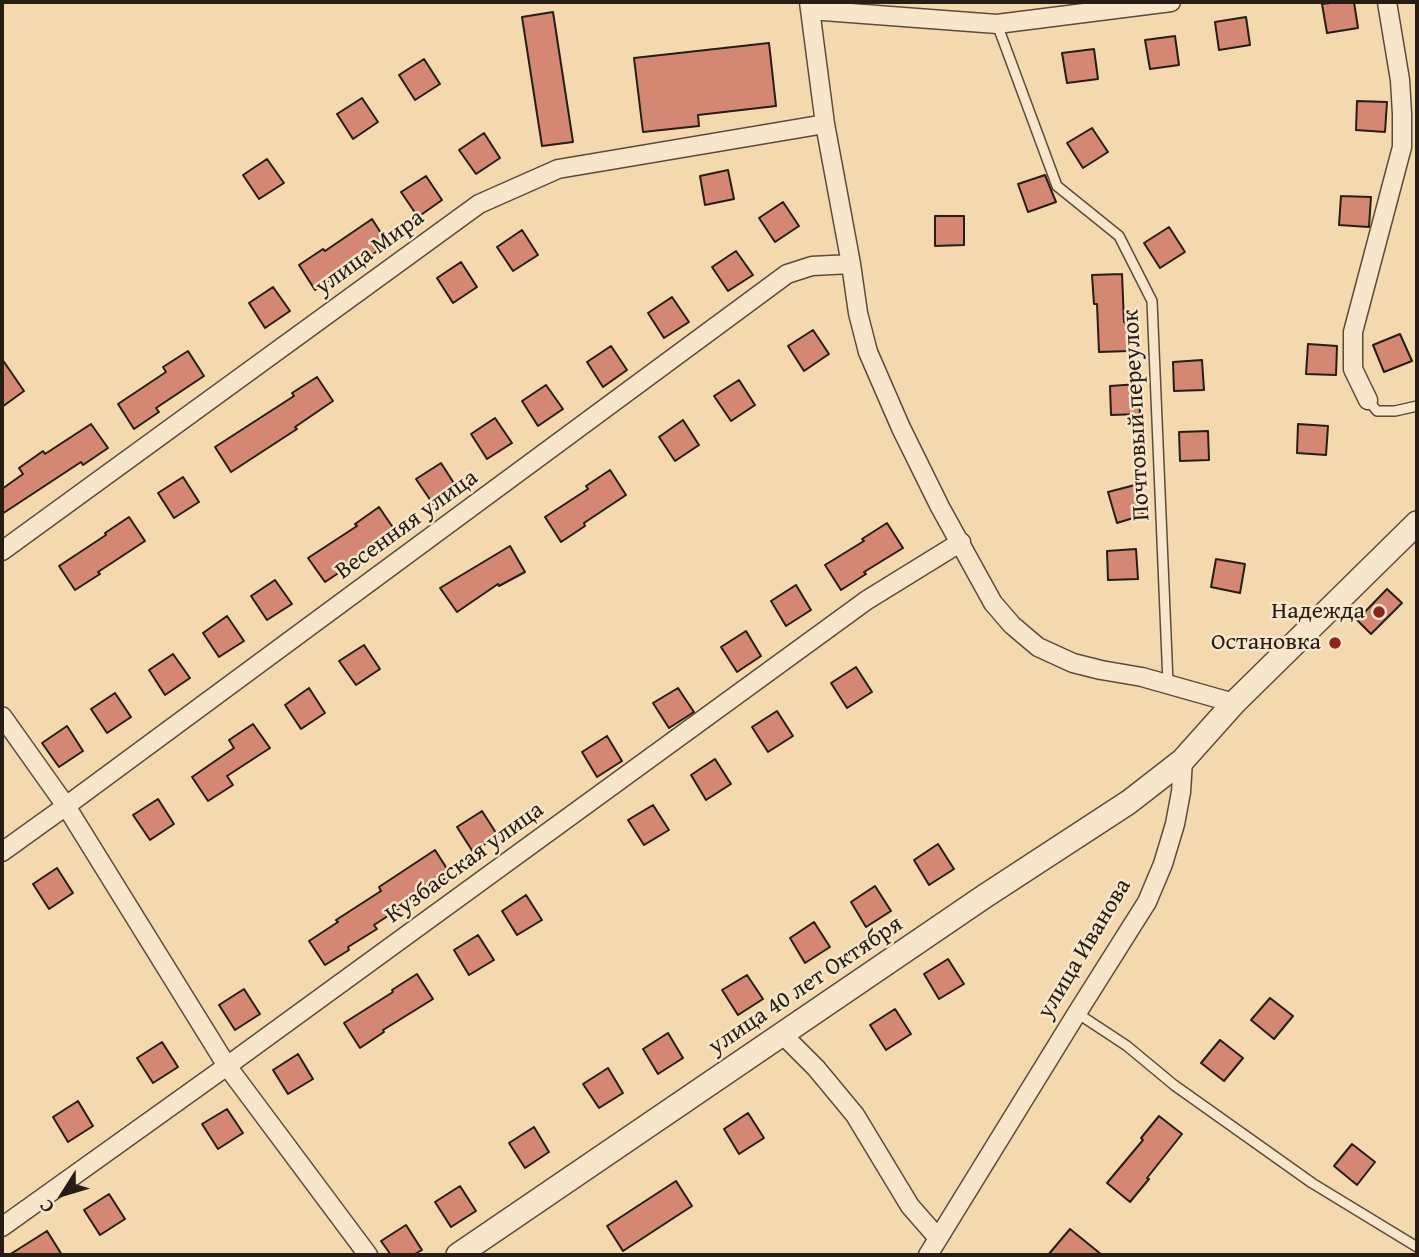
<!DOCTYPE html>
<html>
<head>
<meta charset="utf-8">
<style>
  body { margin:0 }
  #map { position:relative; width:1419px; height:1257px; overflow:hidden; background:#f4d8ae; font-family:"Gentium Book Plus",serif }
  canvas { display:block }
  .frame { position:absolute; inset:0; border:4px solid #261d15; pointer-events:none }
  .north { position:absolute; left:28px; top:1159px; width:70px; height:70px; -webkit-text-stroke:5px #f8e6ca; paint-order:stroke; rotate:233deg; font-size:19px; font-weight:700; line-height:28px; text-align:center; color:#261d15 }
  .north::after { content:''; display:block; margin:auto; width:24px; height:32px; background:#261d15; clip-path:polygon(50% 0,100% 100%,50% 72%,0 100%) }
</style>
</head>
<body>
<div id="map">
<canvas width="1419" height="1257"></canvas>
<div class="frame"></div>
<div class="north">С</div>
</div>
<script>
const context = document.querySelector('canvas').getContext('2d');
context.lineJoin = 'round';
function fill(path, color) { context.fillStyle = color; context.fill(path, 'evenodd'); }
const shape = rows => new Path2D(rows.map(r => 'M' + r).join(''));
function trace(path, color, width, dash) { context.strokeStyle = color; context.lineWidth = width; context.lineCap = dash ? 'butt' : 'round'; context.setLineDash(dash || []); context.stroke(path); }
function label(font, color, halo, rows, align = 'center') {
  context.font = font + ' "Gentium Book Plus",serif'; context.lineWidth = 5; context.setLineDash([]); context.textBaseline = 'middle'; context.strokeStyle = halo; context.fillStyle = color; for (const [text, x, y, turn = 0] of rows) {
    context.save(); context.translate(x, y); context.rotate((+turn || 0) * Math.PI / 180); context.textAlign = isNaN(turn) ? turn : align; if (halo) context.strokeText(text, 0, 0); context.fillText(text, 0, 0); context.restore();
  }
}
const building = shape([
  [1339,2,1354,2,1358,28,1327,33,1322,4,1339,2],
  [553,12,573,142,542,146,522,17,553,12],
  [1246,17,1250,45,1219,50,1215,22,1246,17],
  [1175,36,1179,65,1150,69,1145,40,1175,36],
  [769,43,776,106,698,115,699,126,643,132,634,58,769,43],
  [1094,49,1098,79,1067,83,1062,53,1094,49],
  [424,59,440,84,415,100,399,75,424,59],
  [362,98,378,122,353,139,337,114,362,98],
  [1357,101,1387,102,1385,132,1356,130,1357,101],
  [1092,128,1108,152,1083,168,1067,143,1092,128],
  [484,133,500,158,476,174,459,150,484,133],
  [267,159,284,183,259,199,243,175,267,159],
  [728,170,734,199,705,205,700,176,728,170],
  [1045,175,1056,202,1028,212,1018,184,1045,175],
  [426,176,442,200,418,217,401,192,426,176],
  [1341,196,1371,197,1369,227,1339,225,1341,196],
  [783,202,799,226,775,242,759,218,783,202],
  [935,216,964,216,964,245,935,246,935,216],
  [372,219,388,244,364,260,363,258,315,290,299,265,323,249,325,251,372,219],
  [1169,227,1185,252,1160,268,1144,243,1169,227],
  [522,230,538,255,513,271,497,247,522,230],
  [736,251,753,275,728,291,712,267,736,251],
  [461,262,477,287,453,303,437,278,461,262],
  [1122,274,1124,322,1128,322,1129,351,1099,352,1097,304,1094,304,1092,275,1122,274],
  [273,287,290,311,265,328,249,303,273,287],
  [672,297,689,322,664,338,648,313,672,297],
  [813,330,829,354,804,371,788,346,813,330],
  [1400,334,1412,361,1384,372,1373,345,1400,334],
  [1308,344,1337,346,1336,375,1306,374,1308,344],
  [611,346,627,370,603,387,587,362,611,346],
  [188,351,204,376,156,408,159,412,134,429,118,404,166,372,163,367,188,351],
  [2,359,24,391,2,407,2,359],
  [1202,360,1204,390,1174,391,1173,362,1202,360],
  [317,377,333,401,295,427,297,429,231,472,215,447,294,396,292,393,317,377],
  [739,380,755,405,731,421,714,396,739,380],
  [1139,384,1140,414,1111,415,1110,386,1139,384],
  [546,385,563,409,538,426,522,401,546,385],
  [495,418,512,443,487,459,471,434,495,418],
  [683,420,699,445,675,461,659,437,683,420],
  [91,424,108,448,83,465,81,462,2,514,2,489,23,474,19,468,43,451,45,454,91,424],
  [1298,424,1328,426,1326,455,1297,453,1298,424],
  [1208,431,1209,460,1180,461,1179,432,1208,431],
  [441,463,457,488,433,504,416,479,441,463],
  [610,470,626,495,584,523,585,526,561,542,545,517,588,489,586,486,610,470],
  [183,477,199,502,174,518,158,493,183,477],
  [1135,485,1143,515,1117,523,1108,492,1135,485],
  [379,507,396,532,348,564,349,566,325,582,308,558,357,526,355,524,379,507],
  [129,517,145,541,98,572,100,574,75,590,59,566,106,535,105,533,129,517],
  [887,523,903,548,864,572,866,574,841,590,825,565,864,541,862,539,887,523],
  [510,546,525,572,499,586,498,584,457,612,440,588,510,546],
  [1136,549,1138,579,1108,580,1107,551,1136,549],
  [1216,559,1245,564,1240,593,1211,587,1216,559],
  [275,580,292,604,267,620,251,596,275,580],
  [796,585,811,610,786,626,771,601,796,585],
  [1387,589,1402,603,1371,634,1357,620,1387,589],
  [227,616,244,641,219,657,203,633,227,616],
  [746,631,761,656,737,672,721,647,746,631],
  [364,645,380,669,356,685,339,661,364,645],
  [173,654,190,678,165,695,149,670,173,654],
  [856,667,872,692,847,708,831,683,856,667],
  [309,688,325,713,301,729,285,705,309,688],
  [678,688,694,712,669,728,653,703,678,688],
  [115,693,131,717,107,733,91,709,115,693],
  [777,711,793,736,768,752,752,727,777,711],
  [253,724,270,748,227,776,233,785,208,801,192,777,234,748,229,740,253,724],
  [67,726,83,751,59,767,42,743,67,726],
  [607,736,622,761,597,777,582,752,607,736],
  [715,759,731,784,706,800,691,775,715,759],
  [158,799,174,824,150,840,133,815,158,799],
  [653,805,669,830,644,845,628,820,653,805],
  [482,811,498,836,473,852,457,827,482,811],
  [938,844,954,869,929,885,914,860,938,844],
  [435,850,451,875,374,925,377,929,348,947,349,950,325,965,309,941,338,922,336,920,381,891,379,887,435,850],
  [57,868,73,893,49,909,33,884,57,868],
  [875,886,891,911,866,927,851,902,875,886],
  [526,895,542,920,517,935,502,911,526,895],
  [814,922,830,947,805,963,790,938,814,922],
  [478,935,494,960,469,975,454,950,478,935],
  [948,959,964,984,939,999,924,974,948,959],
  [417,974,433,999,383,1030,384,1032,360,1048,344,1023,393,992,392,990,417,974],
  [747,975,763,999,738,1015,722,990,747,975],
  [244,989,260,1014,235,1030,219,1005,244,989],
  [1270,998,1293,1016,1274,1039,1251,1020,1270,998],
  [895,1009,911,1034,886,1050,870,1025,895,1009],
  [668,1033,683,1058,658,1074,643,1049,668,1033],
  [1220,1040,1243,1058,1224,1081,1201,1063,1220,1040],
  [162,1042,178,1067,153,1083,137,1058,162,1042],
  [298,1054,313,1079,288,1094,273,1070,298,1054],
  [608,1068,623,1093,599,1108,583,1084,608,1068],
  [78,1101,93,1126,68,1142,53,1117,78,1101],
  [227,1109,243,1133,218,1149,202,1124,227,1109],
  [748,1113,764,1138,739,1154,724,1129,748,1113],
  [1159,1116,1182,1134,1147,1178,1149,1179,1130,1202,1107,1183,1143,1140,1141,1138,1159,1116],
  [534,1127,549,1152,525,1168,509,1143,534,1127],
  [1352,1144,1375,1162,1357,1185,1334,1166,1352,1144],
  [676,1181,692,1206,623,1251,607,1226,676,1181],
  [460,1186,476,1211,451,1227,435,1202,460,1186],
  [109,1194,125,1219,100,1235,84,1210,109,1194],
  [406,1225,422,1250,413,1255,391,1255,381,1241,406,1225],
  [1070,1229,1102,1255,1048,1255,1070,1229],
  [47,1231,62,1255,9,1255,47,1231]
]);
const service = shape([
  [997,24,1057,186,1119,236,1152,301,1168,683],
  [1368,400,1377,411,1395,411,1417,406],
  [1077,1013,1127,1046,1174,1085,1312,1183,1417,1247]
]);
const minor = shape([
  [809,2,825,124,851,264,858,313,868,352,901,428,940,507,993,603,1012,625,1038,647,1073,663,1101,670,1142,677,1234,703],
  [810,10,997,24,1171,2],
  [1368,400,1353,369,1353,332,1402,147,1402,114,1400,80,1387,2],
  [2,551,479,204,558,169,825,124],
  [2,716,66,806,227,1066,368,1255],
  [2,852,66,806,787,274,812,266,851,264],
  [782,1034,816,1068,855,1115,910,1206,938,1238],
  [2,1227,227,1066,867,600,961,542],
  [928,1255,1077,1013,1147,902,1163,864,1175,824,1181,792,1183,760]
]);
const tertiary = shape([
  [458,1255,985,896,1129,802,1183,760,1234,703,1417,523]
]);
const markers = [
  [1379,612,7,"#8f2418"],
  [1335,643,7,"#8f2418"]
];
const streetNames = [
  ["улица Мира",370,253,-36],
  ["Почтовый переулок",1137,415,-93],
  ["Весенняя улица",407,525,-36],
  ["Кузбасская улица",465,863,-36],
  ["улица Иванова",1085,949,-59],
  ["улица 40 лет Октября",806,986,-34]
];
const poiNames = [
  ["Надежда",1365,612],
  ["Остановка",1321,643]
];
fill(building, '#d48874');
trace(building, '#261d15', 2);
trace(service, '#5a4c3b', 12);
trace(minor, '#5a4c3b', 21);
trace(tertiary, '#5a4c3b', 26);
trace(service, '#f8e6ca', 9);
trace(minor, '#f8e6ca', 18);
trace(tertiary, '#f8e6ca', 23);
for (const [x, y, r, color] of markers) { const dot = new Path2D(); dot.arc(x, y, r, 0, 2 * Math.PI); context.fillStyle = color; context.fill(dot); trace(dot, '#f8e6ca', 2.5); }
label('24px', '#261d15', '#f8e6ca', streetNames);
label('24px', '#261d15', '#f8e6ca', poiNames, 'right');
</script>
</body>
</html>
